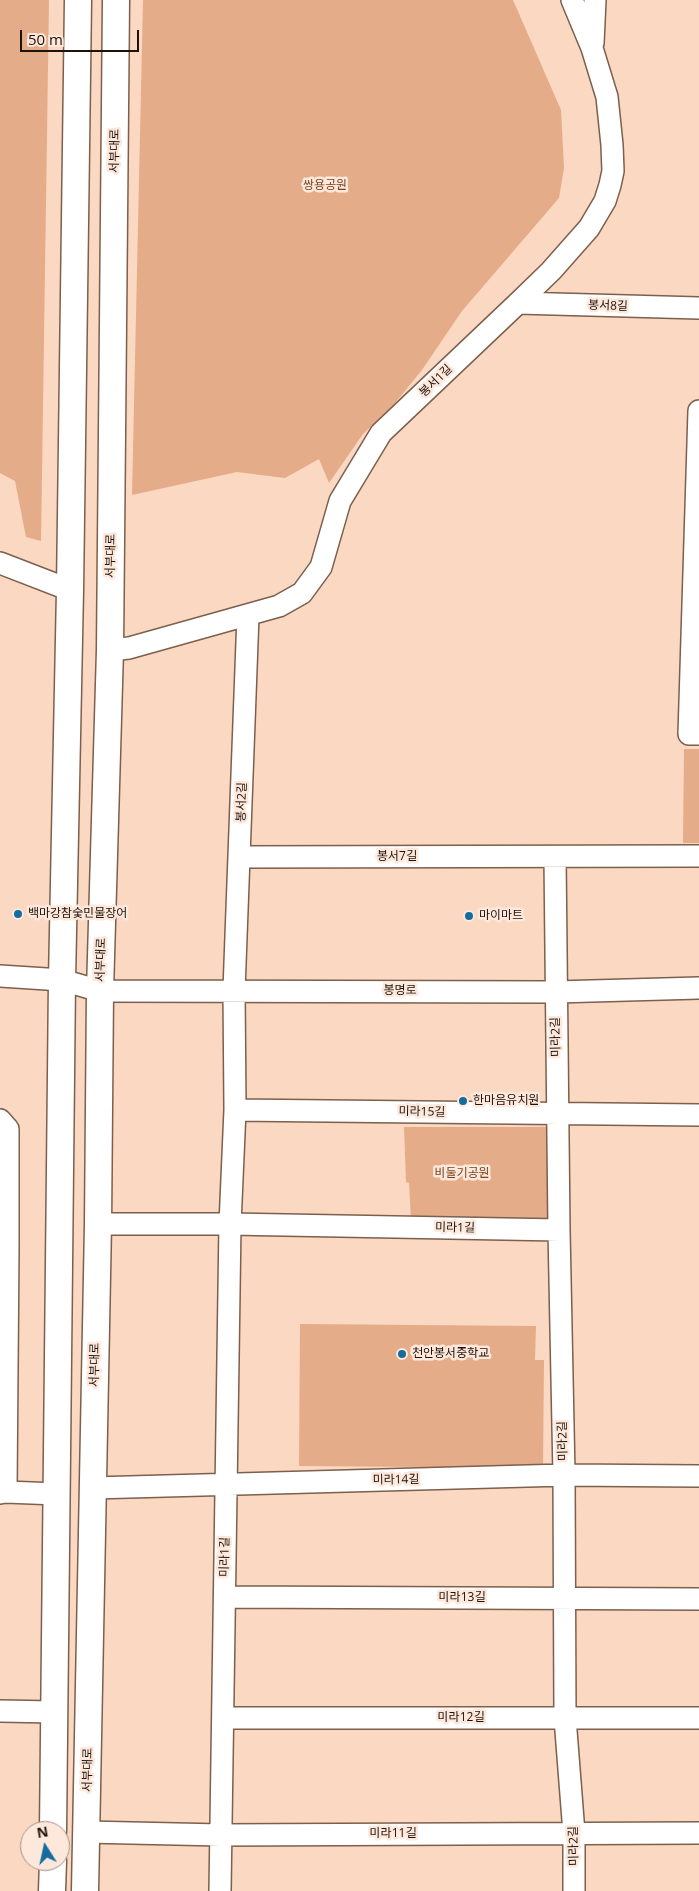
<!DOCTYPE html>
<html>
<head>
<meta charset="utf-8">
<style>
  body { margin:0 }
  #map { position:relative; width:699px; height:1891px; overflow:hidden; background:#fad8c2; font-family:"Open Sans",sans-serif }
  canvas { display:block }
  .north { position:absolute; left:20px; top:1821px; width:50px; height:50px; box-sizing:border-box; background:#fde8db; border:1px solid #a49388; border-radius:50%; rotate:350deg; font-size:14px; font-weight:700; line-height:20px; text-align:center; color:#1e130b }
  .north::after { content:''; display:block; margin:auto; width:18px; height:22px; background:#156d9d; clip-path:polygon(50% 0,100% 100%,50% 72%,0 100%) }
  .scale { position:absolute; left:20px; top:30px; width:119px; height:22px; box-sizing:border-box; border:2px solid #1e130b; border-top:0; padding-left:6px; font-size:15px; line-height:18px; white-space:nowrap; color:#1e130b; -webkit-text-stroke:4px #fde8db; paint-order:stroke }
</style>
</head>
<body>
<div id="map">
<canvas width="699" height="1891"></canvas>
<div class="north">N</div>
<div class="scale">50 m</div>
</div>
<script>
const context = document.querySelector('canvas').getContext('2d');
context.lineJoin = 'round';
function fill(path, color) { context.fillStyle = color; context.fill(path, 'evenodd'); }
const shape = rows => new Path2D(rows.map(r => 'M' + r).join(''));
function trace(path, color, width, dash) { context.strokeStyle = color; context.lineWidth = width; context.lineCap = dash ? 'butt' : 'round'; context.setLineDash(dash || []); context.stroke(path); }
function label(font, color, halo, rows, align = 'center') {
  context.font = font + ' "Open Sans","Noto Sans KR",sans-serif'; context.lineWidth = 5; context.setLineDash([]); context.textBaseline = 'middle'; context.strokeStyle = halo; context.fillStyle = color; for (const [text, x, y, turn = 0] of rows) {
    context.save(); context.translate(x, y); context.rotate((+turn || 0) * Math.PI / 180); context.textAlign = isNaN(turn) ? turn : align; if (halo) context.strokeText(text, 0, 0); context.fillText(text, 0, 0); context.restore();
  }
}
const green = shape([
  [0,0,49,0,41,541,26,537,15,481,0,473],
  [143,0,513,0,561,110,564,168,559,198,462,311,422,370,395,403,363,434,329,483,319,459,285,478,237,472,132,495],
  [684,749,699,749,699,843,683,843],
  [404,1127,546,1127,554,1133,554,1215,547,1222,411,1220,409,1183,406,1182],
  [300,1324,536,1326,535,1360,544,1360,543,1468,299,1466]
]);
const minor = shape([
  [593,43,595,0],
  [518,303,699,308],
  [699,411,689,734,699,734],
  [0,563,70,590],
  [110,650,129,648,279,606,302,593,321,567,340,501,381,433,518,303,551,271,589,228,605,201,610,185,613,171,612,145,607,97,592,48,572,0],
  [240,857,699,856],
  [555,857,559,1230,564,1475,565,1718,574,1833,574,1891],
  [0,976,62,980,100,991,556,992,699,988],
  [235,1110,699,1115],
  [0,1120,8,1129,8,1246,6,1492,0,1493],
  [98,1224,230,1224,559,1230],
  [93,1488,564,1475,699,1476],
  [6,1492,57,1494],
  [225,1597,699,1599],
  [0,1711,55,1712],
  [223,1718,699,1718],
  [86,1832,221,1835,699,1833],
  [220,1891,230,1224,235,1110,234,990,248,615]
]);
const major = shape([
  [53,1831,62,980,70,590,78,0],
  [52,1891,53,1861],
  [85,1891,98,1224,100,991,110,650,116,0]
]);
const markers = [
  [18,914,5,"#156d9d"],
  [469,916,5,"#156d9d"],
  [463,1101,5,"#156d9d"],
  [402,1354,5,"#156d9d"]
];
const streetNames = [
  ["서부대로",115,151,-89],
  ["봉서8길",608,306,2],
  ["봉서1길",436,381,-44],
  ["서부대로",111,556,-89],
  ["봉서2길",242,802,-88],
  ["봉서7길",397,857],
  ["서부대로",101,960,-88],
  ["봉명로",400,991],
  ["미라2길",556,1037,-91],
  ["미라15길",422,1112,1],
  ["미라1길",455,1228,1],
  ["서부대로",95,1365,-89],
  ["미라2길",563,1441,-91],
  ["미라14길",396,1480,-1],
  ["미라1길",225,1557,-89],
  ["미라13길",462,1598],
  ["미라12길",461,1718],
  ["서부대로",88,1770,-89],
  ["미라11길",393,1834],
  ["미라2길",574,1846,-91]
];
const parkNames = [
  ["쌍용공원",325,186],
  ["비둘기공원",462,1174]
];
const poiNames = [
  ["백마강참숯민물장어",28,914],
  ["마이마트",479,916],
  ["한마음유치원",473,1101],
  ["천안봉서중학교",412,1354]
];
fill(green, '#e5ac89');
trace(minor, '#7c5f4c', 24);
trace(major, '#7c5f4c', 29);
trace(minor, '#fff', 21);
trace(major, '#fff', 26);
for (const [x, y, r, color] of markers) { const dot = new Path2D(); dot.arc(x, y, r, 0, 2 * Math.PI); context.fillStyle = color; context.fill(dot); trace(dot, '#fde8db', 2); }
label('12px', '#1e130b', '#fde8db', streetNames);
label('12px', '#79441d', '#fde8db', parkNames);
label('12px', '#1e130b', '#fde8db', poiNames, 'left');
</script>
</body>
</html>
